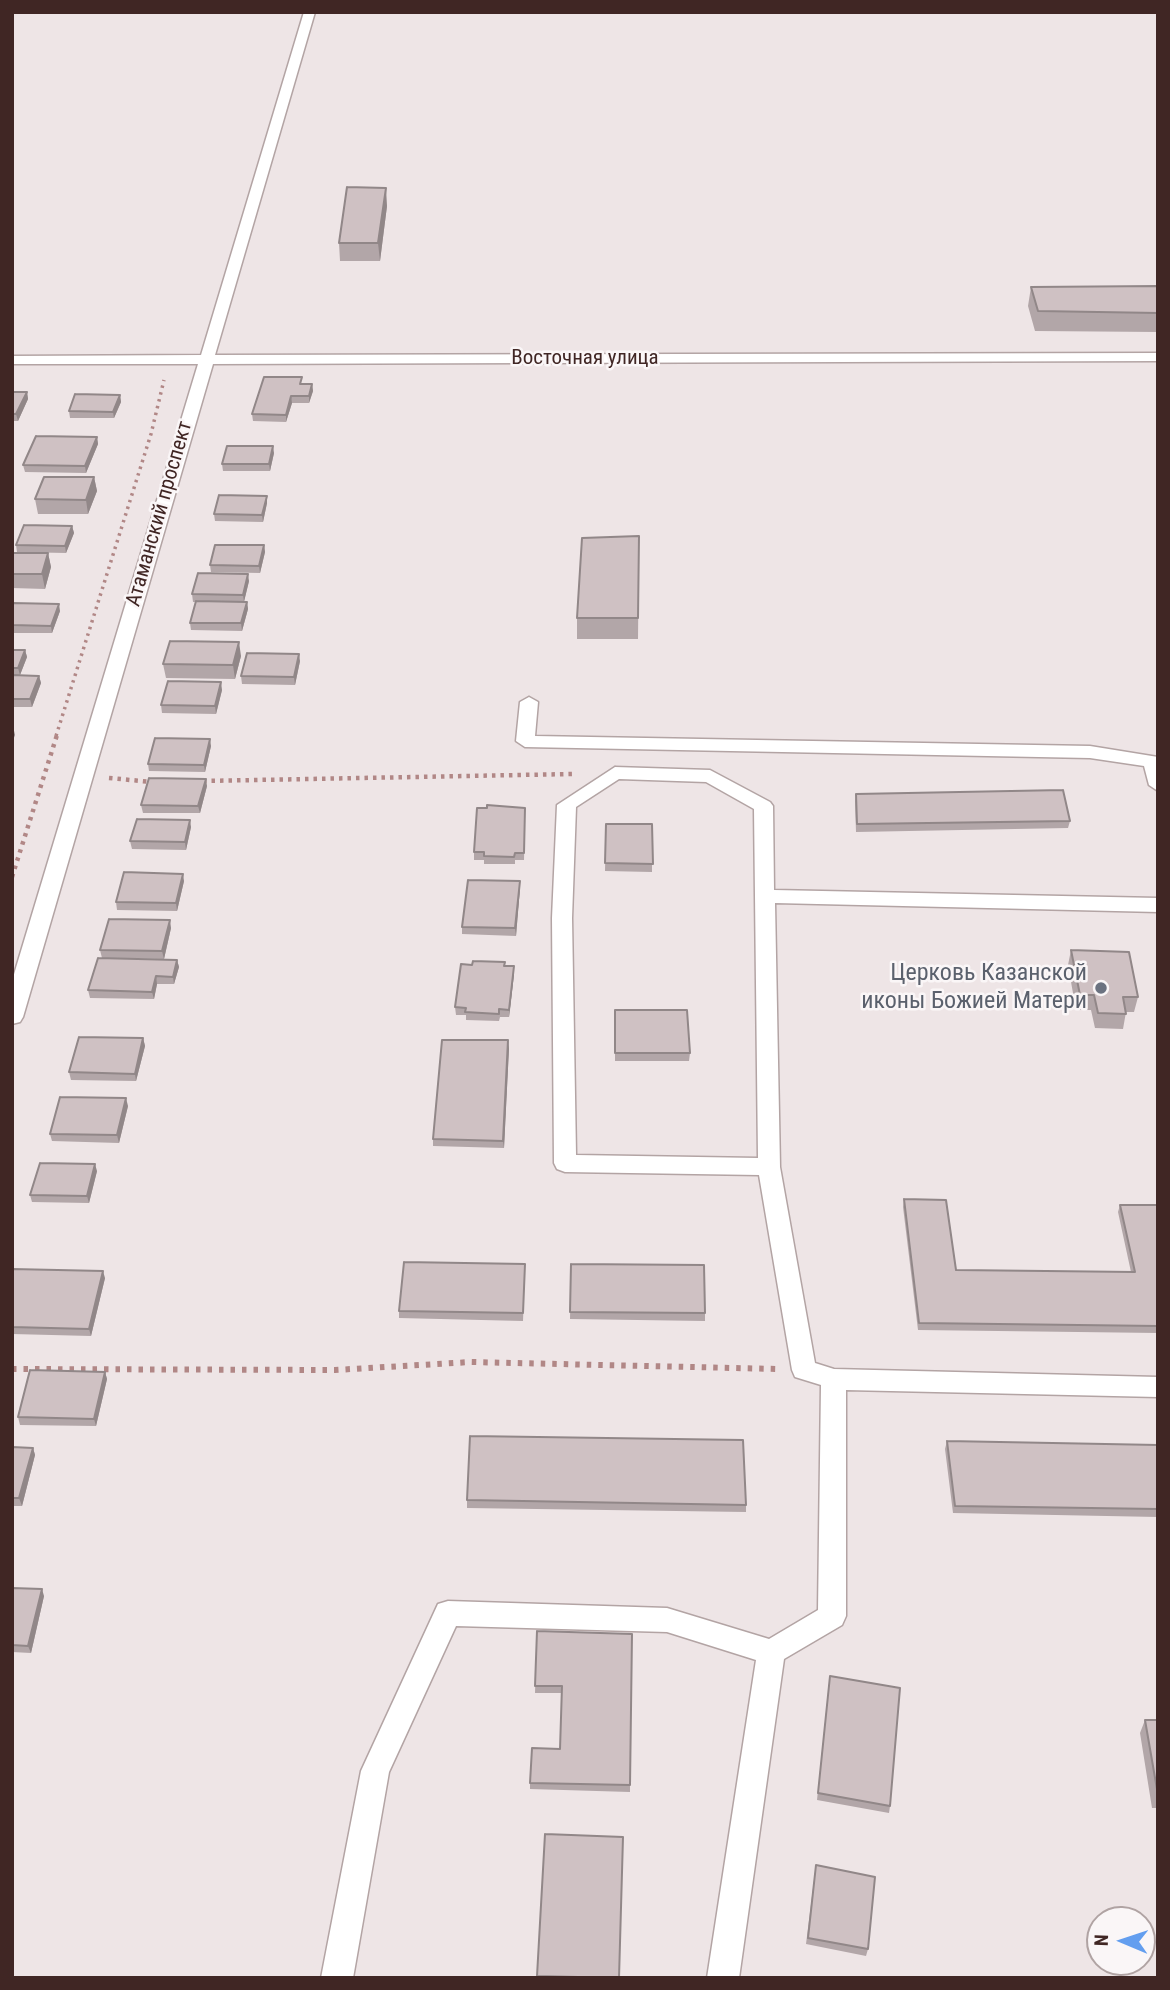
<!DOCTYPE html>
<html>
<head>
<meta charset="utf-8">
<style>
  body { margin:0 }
  #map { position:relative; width:1170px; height:1990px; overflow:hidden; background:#eee5e6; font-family:"Roboto Condensed",sans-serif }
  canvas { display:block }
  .frame { position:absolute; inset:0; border:14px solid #402624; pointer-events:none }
  .north { position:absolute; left:1086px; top:1906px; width:70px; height:70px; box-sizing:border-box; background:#faf6f7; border:2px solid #b0a3a3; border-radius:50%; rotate:272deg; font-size:19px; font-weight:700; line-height:28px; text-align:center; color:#402624 }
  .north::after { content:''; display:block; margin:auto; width:24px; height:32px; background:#639eef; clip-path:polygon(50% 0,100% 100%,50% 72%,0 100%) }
</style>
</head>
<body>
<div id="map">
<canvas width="1170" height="1990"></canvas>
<div class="frame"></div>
<div class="north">N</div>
</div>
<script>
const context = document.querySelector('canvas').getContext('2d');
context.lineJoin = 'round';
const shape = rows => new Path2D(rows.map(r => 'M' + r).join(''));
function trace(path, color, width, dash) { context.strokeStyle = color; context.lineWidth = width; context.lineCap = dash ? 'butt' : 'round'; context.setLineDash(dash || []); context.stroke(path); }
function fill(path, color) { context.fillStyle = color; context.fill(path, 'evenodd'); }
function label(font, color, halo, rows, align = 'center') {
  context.font = font + ' "Roboto Condensed",sans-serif'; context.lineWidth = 5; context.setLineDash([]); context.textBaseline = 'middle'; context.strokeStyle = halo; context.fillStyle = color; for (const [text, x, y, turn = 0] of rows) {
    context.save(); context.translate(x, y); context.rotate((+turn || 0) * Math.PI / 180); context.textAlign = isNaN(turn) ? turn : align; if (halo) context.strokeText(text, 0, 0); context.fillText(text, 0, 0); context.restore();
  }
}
const pathFar2 = shape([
  [56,736,151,434,164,380]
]);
const pathFar1 = shape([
  [109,778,152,782],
  [203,781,572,774],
  [12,877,57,735]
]);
const path = shape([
  [12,1369,335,1370,471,1362,778,1369]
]);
const minor = shape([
  [304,12,315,12,215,355,1158,353,1158,361,213,364,23,1017,20,1022,12,1024,12,981,198,364,12,364,12,356,201,355,304,12],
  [529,697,538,702,535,736,1090,746,1158,757,1158,791,1149,785,1144,766,1090,758,525,747,516,741,520,702,529,697],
  [615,767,710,770,770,802,773,806,774,890,1158,898,1158,912,775,903,780,1167,815,1363,834,1369,1158,1377,1158,1397,846,1390,846,1616,842,1625,784,1659,739,1978,707,1978,756,1660,667,1632,456,1626,389,1772,353,1978,321,1978,361,1771,438,1604,448,1601,667,1608,769,1639,818,1610,821,1385,795,1377,792,1370,759,1175,565,1172,557,1169,554,1163,552,918,557,805,615,767],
  [619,779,706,782,754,809,758,1158,576,1155,572,918,576,807,619,779]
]);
const wall = shape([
  [387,206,380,261,340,261,339,243],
  [1158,286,1158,332,1035,331,1028,306,1031,287],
  [302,384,312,384,313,391,309,403,292,403,286,422,253,421,252,414],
  [12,392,27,392,28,399,18,421,12,421],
  [120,395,121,402,114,418,70,418,69,411],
  [97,437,98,444,86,473,25,472,23,465],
  [274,453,270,471,223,471,222,464],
  [94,477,97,491,88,514,38,514,35,499],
  [267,496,267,503,263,522,215,521,214,514],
  [72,526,74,533,66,553,17,552,16,545],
  [639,536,638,639,577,639,577,618],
  [264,545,265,552,260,573,211,572,210,565],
  [12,553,48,553,51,567,45,589,12,588],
  [249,581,244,601,247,602,248,609,242,631,191,630,190,623,196,602,193,602,192,594],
  [12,603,60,611,52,633,12,633],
  [12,650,25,650,27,657,20,675,39,676,41,683,32,707,12,707],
  [241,656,235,679,166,678,163,664],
  [300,661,295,685,242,684,241,676],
  [222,690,216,714,162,713,161,705],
  [211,746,205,772,149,771,148,764],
  [207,786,200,813,143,813,141,805],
  [856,794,1070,821,1068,828,856,832,855,801],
  [525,808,524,860,515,860,515,864,484,864,484,860,474,860,474,852],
  [606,824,652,824,652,872,605,871],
  [191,827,186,850,132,849,130,841],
  [184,881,177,911,117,910,116,902],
  [520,888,516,936,462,934,462,927],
  [171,928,164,959,102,958,100,950],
  [1071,950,1138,997,1134,1012,1126,1012,1123,1029,1095,1028,1091,1010,1076,1010,1068,965],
  [177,960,179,967,174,984,157,984,154,999,90,998,88,990],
  [505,966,514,966,514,974,509,1017,500,1017,499,1021,466,1020,466,1015,456,1015,455,1007],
  [615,1010,690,1053,689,1061,615,1061],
  [143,1038,145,1046,136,1081,71,1080,69,1072],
  [509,1048,504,1148,433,1146,433,1139],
  [128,1106,119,1143,52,1141,50,1134],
  [97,1171,89,1203,32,1202,30,1195],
  [904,1199,956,1270,1131,1272,1118,1212,1120,1205,1158,1205,1158,1333,918,1330,903,1207],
  [525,1264,523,1321,399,1318,399,1311],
  [571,1264,705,1313,705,1321,570,1319],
  [12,1269,105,1278,91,1336,12,1334],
  [105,1372,107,1379,96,1426,20,1425,18,1417],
  [947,1441,1158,1445,1158,1517,953,1513,945,1449],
  [12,1447,33,1448,35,1455,22,1506,12,1506],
  [467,1500,746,1505,746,1512,467,1508],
  [12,1588,44,1596,31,1653,12,1652],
  [537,1631,630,1785,630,1792,530,1789,530,1783,560,1749,562,1693,535,1693],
  [829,1683,890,1806,889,1813,817,1800],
  [1145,1720,1158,1720,1158,1808,1152,1808,1140,1733],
  [545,1834,619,1978,537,1978],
  [815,1872,868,1949,866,1956,806,1944]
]);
const shadedWall = shape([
  [386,188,387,206,380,261,378,243],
  [312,384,313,391,309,403,309,396],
  [27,392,28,399,18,421,16,414],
  [120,395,121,402,114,418,113,412],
  [291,396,292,403,286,422,286,415],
  [97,437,98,444,86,473,85,466],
  [273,446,274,453,270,471,269,464],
  [94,477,97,491,88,514,86,500],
  [267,496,267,503,263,522,262,515],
  [72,526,74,533,66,553,65,546],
  [264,545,265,552,260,573,259,566],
  [48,553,51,567,45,589,42,574],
  [248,574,249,581,244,602,243,595],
  [247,602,248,609,242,631,241,623],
  [59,604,60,611,52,633,51,626],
  [239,642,241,656,235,679,233,665],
  [25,650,27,657,20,675,18,668],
  [299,654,300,661,295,685,294,677],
  [39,676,41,683,32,707,30,699],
  [221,682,222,690,216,714,215,706],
  [12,722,15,735,12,743],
  [210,739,211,746,205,772,204,765],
  [206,779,207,786,200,813,198,806],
  [190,820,191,827,186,850,185,842],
  [183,874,184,881,177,911,176,903],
  [520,881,520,888,516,936,515,928],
  [170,920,171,928,164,959,162,951],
  [177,960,179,967,174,984,173,977],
  [514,966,514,974,509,1017,509,1010],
  [156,976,157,984,154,999,152,992],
  [143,1038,145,1046,136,1081,135,1074],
  [508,1040,509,1048,504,1148,503,1141],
  [126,1098,128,1106,119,1143,117,1135],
  [95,1164,97,1171,89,1203,87,1196],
  [103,1271,105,1278,91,1336,89,1329],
  [105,1372,107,1379,96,1426,94,1419],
  [33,1448,35,1455,22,1506,19,1498],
  [42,1589,44,1596,31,1653,28,1646]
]);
const building = shape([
  [347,187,386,188,378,243,339,243,347,187],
  [1158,286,1158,313,1038,311,1031,287,1158,286],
  [264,377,302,377,300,384,312,384,309,396,291,396,286,415,252,414,264,377],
  [12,392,27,392,16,414,12,414,12,392],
  [75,394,120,395,113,412,69,411,75,394],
  [36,436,97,437,85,466,23,465,36,436],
  [227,446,273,446,269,464,222,464,227,446],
  [44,477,94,477,86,500,35,499,44,477],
  [219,495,267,496,262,515,214,514,219,495],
  [24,525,72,526,65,546,16,545,24,525],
  [639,536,638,618,577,618,582,538,639,536],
  [215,545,264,545,259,566,210,565,215,545],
  [12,553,48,553,42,574,12,574,12,553],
  [198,573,248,574,243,595,192,594,198,573],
  [196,601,247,602,241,623,190,623,196,601],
  [12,603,59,604,51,626,12,625,12,603],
  [170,641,239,642,233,665,163,664,170,641],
  [12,650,25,650,18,668,12,668,12,650],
  [247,653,299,654,294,677,241,676,247,653],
  [12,675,39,676,30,699,12,699,12,675],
  [168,681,221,682,215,706,161,705,168,681],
  [155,738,210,739,204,765,148,764,155,738],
  [149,778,206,779,198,806,141,805,149,778],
  [1063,790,1070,821,857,824,856,794,1063,790],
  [487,805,525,808,524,853,515,853,514,857,484,856,484,852,474,852,477,808,487,808,487,805],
  [137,819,190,820,185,842,130,841,137,819],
  [606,824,652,824,653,864,605,863,606,824],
  [124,872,183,874,176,903,116,902,124,872],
  [468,880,520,881,515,928,462,927,468,880],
  [109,919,170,920,162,951,100,950,109,919],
  [1071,950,1129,952,1138,997,1123,997,1126,1014,1098,1013,1094,995,1080,995,1071,950],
  [98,958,177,960,173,977,156,976,152,992,88,990,98,958],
  [473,961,505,962,504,966,514,966,509,1010,499,1009,499,1014,465,1012,466,1008,455,1007,461,964,472,965,473,961],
  [615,1010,687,1010,690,1053,615,1053,615,1010],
  [79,1037,143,1038,135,1074,69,1072,79,1037],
  [442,1040,508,1040,503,1141,433,1139,442,1040],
  [60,1097,126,1098,117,1135,50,1134,60,1097],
  [40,1163,95,1164,87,1196,30,1195,40,1163],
  [904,1199,946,1200,956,1270,1135,1272,1120,1205,1158,1205,1158,1326,919,1323,904,1199],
  [404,1262,525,1264,523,1313,399,1311,404,1262],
  [571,1264,704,1265,705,1313,570,1312,571,1264],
  [12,1269,103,1271,89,1329,12,1327,12,1269],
  [30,1370,105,1372,94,1419,18,1417,30,1370],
  [470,1436,743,1440,746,1505,467,1500,470,1436],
  [947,1441,1158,1445,1158,1509,955,1506,947,1441],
  [12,1447,33,1448,19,1498,12,1498,12,1447],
  [12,1588,42,1589,28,1646,12,1645,12,1588],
  [537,1631,632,1634,630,1785,530,1783,532,1748,560,1749,562,1686,535,1686,537,1631],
  [830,1676,900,1688,890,1806,818,1793,830,1676],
  [1145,1720,1158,1720,1158,1795,1145,1720],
  [545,1834,623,1837,619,1978,537,1976,545,1834],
  [816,1865,875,1877,868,1949,808,1938,816,1865]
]);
const markers = [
  [1101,988,7,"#6b7280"]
];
const farStreetnames = [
  ["Восточная улица",585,359],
  ["Атаманский проспект",160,514,-74]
];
const worshipNames = [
  ["Церковь Казанской",1087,974],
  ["иконы Божией Матери",1087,1002]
];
trace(minor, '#b3a4a4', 3);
trace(pathFar2, '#b18786', 3.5, [2.5, 4.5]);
trace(pathFar1, '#b18786', 4.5, [3.5, 5]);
trace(path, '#b18786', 6, [4.5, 7]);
fill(minor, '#fff');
fill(wall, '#b2a6a8');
fill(shadedWall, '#918788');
fill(building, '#cfc1c3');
trace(building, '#918788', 2);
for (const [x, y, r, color] of markers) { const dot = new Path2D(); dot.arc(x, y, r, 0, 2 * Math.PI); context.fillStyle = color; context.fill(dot); trace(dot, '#faf6f7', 2.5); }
label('21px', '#402624', '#faf6f7', farStreetnames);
label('24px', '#5b616d', '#faf6f7', worshipNames, 'right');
</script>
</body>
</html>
